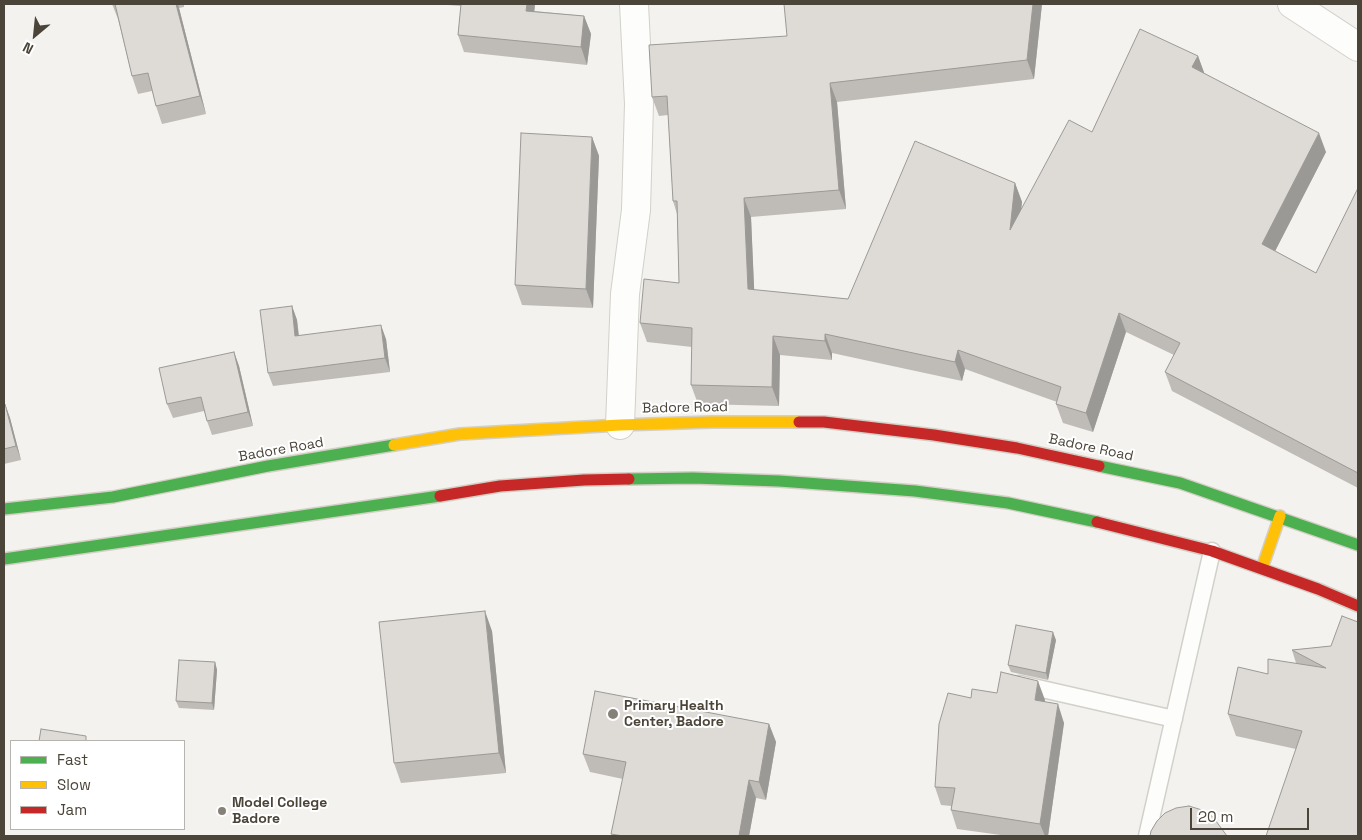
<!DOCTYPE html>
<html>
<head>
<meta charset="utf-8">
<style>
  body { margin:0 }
  #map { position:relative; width:1362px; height:840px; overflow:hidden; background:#f4f2ee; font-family:"Space Grotesk",sans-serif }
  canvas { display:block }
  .frame { position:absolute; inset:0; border:5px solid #4b4439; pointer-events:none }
  .legend { position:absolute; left:10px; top:740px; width:175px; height:90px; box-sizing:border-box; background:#fff; border:1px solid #b7b4b0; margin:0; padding:6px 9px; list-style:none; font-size:15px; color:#4b4439 }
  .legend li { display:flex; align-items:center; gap:10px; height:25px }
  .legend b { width:25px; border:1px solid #b7b4b0 }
  .north { position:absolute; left:10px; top:10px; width:50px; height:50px; -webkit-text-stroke:4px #fff; paint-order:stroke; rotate:208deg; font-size:14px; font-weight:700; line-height:20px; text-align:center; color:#4b4439 }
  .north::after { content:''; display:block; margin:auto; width:18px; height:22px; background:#4b4439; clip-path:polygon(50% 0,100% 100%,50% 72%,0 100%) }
  .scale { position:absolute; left:1190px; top:808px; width:119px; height:22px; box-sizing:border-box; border:2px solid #4b4439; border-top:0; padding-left:6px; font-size:15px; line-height:18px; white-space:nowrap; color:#4b4439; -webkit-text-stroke:4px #fff; paint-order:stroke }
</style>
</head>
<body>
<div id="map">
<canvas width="1362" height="840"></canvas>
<div class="frame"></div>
<ul class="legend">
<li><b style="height:6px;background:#4caf50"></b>Fast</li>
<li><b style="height:6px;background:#ffc107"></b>Slow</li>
<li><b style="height:6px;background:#c62828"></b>Jam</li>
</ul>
<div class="north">N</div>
<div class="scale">20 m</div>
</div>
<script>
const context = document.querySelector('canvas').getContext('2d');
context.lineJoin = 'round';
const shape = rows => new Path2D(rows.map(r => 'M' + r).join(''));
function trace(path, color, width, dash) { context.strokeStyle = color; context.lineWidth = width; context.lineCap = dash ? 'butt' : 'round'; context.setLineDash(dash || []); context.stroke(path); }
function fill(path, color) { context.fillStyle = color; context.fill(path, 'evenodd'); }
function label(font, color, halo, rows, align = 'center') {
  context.font = font + ' "Space Grotesk",sans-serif'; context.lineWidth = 4; context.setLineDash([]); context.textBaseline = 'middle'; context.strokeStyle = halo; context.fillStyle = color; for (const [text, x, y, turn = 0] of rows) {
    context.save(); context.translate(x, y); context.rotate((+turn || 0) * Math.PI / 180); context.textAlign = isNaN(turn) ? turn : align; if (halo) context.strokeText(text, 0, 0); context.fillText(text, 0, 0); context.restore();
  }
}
const lane = shape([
  [1020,684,1174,719],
  [1147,836,1212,551]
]);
const street = shape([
  [1292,4,1358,47],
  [620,425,625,294,636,210,639,104,634,4]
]);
const fast = shape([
  [1099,466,1180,483,1358,545],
  [629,479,693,478,779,481,915,491,1008,503,1097,522],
  [4,509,113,497,268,466,394,445],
  [4,559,440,496]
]);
const slow = shape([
  [394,445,460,434,620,425,712,422,799,422],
  [1262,568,1280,516]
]);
const jam = shape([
  [799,422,824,422,934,435,1017,448,1099,466],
  [440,496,500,486,584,480,629,479],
  [1097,522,1212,551,1318,589,1358,606]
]);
const wall = shape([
  [112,4,184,4,184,7,179,8,206,114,162,124,156,106,152,91,138,94,132,76,118,19],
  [435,4,535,4,534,11,584,16,591,34,587,65,464,52,458,35,461,6],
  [1042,4,1034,79,837,102,846,209,751,217,754,290,848,299,1015,183,1022,202,1021,210,1092,132,1198,56,1204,73,1326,152,1275,251,1316,273,1358,188,1358,488,1172,391,1165,372,1174,355,1126,332,1093,432,1063,423,1056,404,1057,402,965,369,962,381,832,353,832,360,780,355,779,406,698,404,691,385,692,347,647,342,640,323,679,283,677,214,673,201,668,115,659,116,652,97,787,36],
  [592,137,599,156,593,308,522,305,515,285],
  [292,306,297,320,299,335,386,339,390,372,273,386,268,373],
  [234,352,239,366,253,426,212,435,207,421,204,411,173,418,167,404],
  [4,404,5,404,10,418,21,460,4,464],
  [492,631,506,773,401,783,394,763],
  [1056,640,1048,680,1011,672,1008,665],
  [1331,646,1296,749,1236,736,1228,714,1296,663,1292,650],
  [215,662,217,670,214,710,179,708,176,701],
  [997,693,1045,700,1044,702,1064,723,1048,836,1008,836,957,829,951,810,951,806,941,805,935,787,971,698],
  [769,724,776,742,766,800,756,798,749,836,612,836,611,834,623,779,590,772,583,754]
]);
const shadedWall = shape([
  [176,4,178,4,179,8,206,114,200,96],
  [527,4,535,4,533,28,526,11],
  [1033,4,1042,4,1034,79,1027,60],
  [584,16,591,34,587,65,581,47],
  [1198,56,1205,75,1192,67],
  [830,83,837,102,846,209,839,190],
  [1319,133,1326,152,1269,263,1262,244],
  [592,137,599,156,593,308,586,289],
  [1015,183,1022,202,1017,249,1010,230],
  [744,198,751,217,755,308,748,289],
  [292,306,297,320,300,350,295,336],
  [1119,313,1126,332,1093,432,1086,413],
  [381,325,386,339,390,372,385,358],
  [825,334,832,353,832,360,825,341],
  [773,336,780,355,779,406,772,387],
  [958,350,965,369,962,381,955,362],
  [234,352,239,366,253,426,248,412],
  [5,404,10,418,21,460,16,446],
  [485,611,492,631,506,773,499,753],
  [1053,632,1056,640,1048,680,1046,673],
  [215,662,217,670,214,710,212,703],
  [1038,681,1045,700,1041,718,1035,700],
  [1058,704,1064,723,1048,836,1045,836,1040,824],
  [769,724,776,742,766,800,759,782],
  [749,780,756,798,749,836,739,836]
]);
const building = shape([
  [115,4,176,4,200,96,156,106,148,73,132,76,115,4],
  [461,4,527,4,526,11,584,16,581,47,458,35,461,4],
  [784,4,1033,4,1027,60,830,83,839,190,744,198,748,289,848,299,915,141,1015,183,1010,230,1069,120,1092,132,1140,29,1198,56,1192,67,1319,133,1262,244,1316,273,1358,188,1358,473,1165,372,1180,343,1119,313,1086,413,1056,404,1061,387,958,350,955,362,825,334,825,341,773,336,772,387,691,385,692,328,640,323,644,279,679,283,677,201,673,201,667,96,652,97,649,45,787,36,784,4],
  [521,133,592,137,586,289,515,285,521,133],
  [292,306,295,336,381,325,385,358,268,373,260,310,292,306],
  [234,352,248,412,207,421,201,397,167,404,159,368,234,352],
  [4,404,5,404,16,446,4,449,4,404],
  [485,611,499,753,394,763,379,622,485,611],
  [1342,616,1358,622,1358,836,1266,836,1302,731,1228,714,1238,667,1268,674,1268,659,1326,668,1292,650,1331,646,1342,616],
  [1016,625,1053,632,1046,673,1008,665,1016,625],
  [179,660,215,662,212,703,176,701,179,660],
  [1001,672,1038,681,1035,700,1058,704,1040,824,951,810,955,788,935,787,939,724,948,693,971,698,972,689,997,693,1001,672],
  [595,691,769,724,759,782,749,780,739,836,623,836,611,834,626,762,583,754,595,691],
  [41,729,86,736,86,741,39,741,41,729],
  [1189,806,1202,810,1213,817,1227,836,1150,836,1151,831,1157,821,1165,813,1176,808,1189,806]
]);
const markers = [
  [613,714,6,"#868178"],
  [222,811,5,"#868178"]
];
const streetNames = [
  ["Badore Road",685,408,-1],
  ["Badore Road",1091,448,12],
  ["Badore Road",281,450,-10]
];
const poiNames = [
  ["Primary Health",624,706],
  ["Center, Badore",624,722],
  ["Model College",232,803],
  ["Badore",232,819]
];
trace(lane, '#d2d0cb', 19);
trace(street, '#d2d0cb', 30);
trace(fast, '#d3cfc5', 14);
trace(slow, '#d3cfc5', 14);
trace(jam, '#d3cfc5', 14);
trace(lane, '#fdfdfc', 16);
trace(street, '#fdfdfc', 28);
trace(fast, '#4caf50', 11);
trace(slow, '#ffc107', 11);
trace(jam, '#c62828', 11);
fill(wall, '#bfbcb8');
fill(shadedWall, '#9b9996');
fill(building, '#dedbd6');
trace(building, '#9b9996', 1);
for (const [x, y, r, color] of markers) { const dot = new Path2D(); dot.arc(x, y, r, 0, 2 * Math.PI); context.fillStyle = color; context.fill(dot); trace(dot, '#fff', 2); }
label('14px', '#4b4439', '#fff', streetNames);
label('bold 14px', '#4b4439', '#fff', poiNames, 'left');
</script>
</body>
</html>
